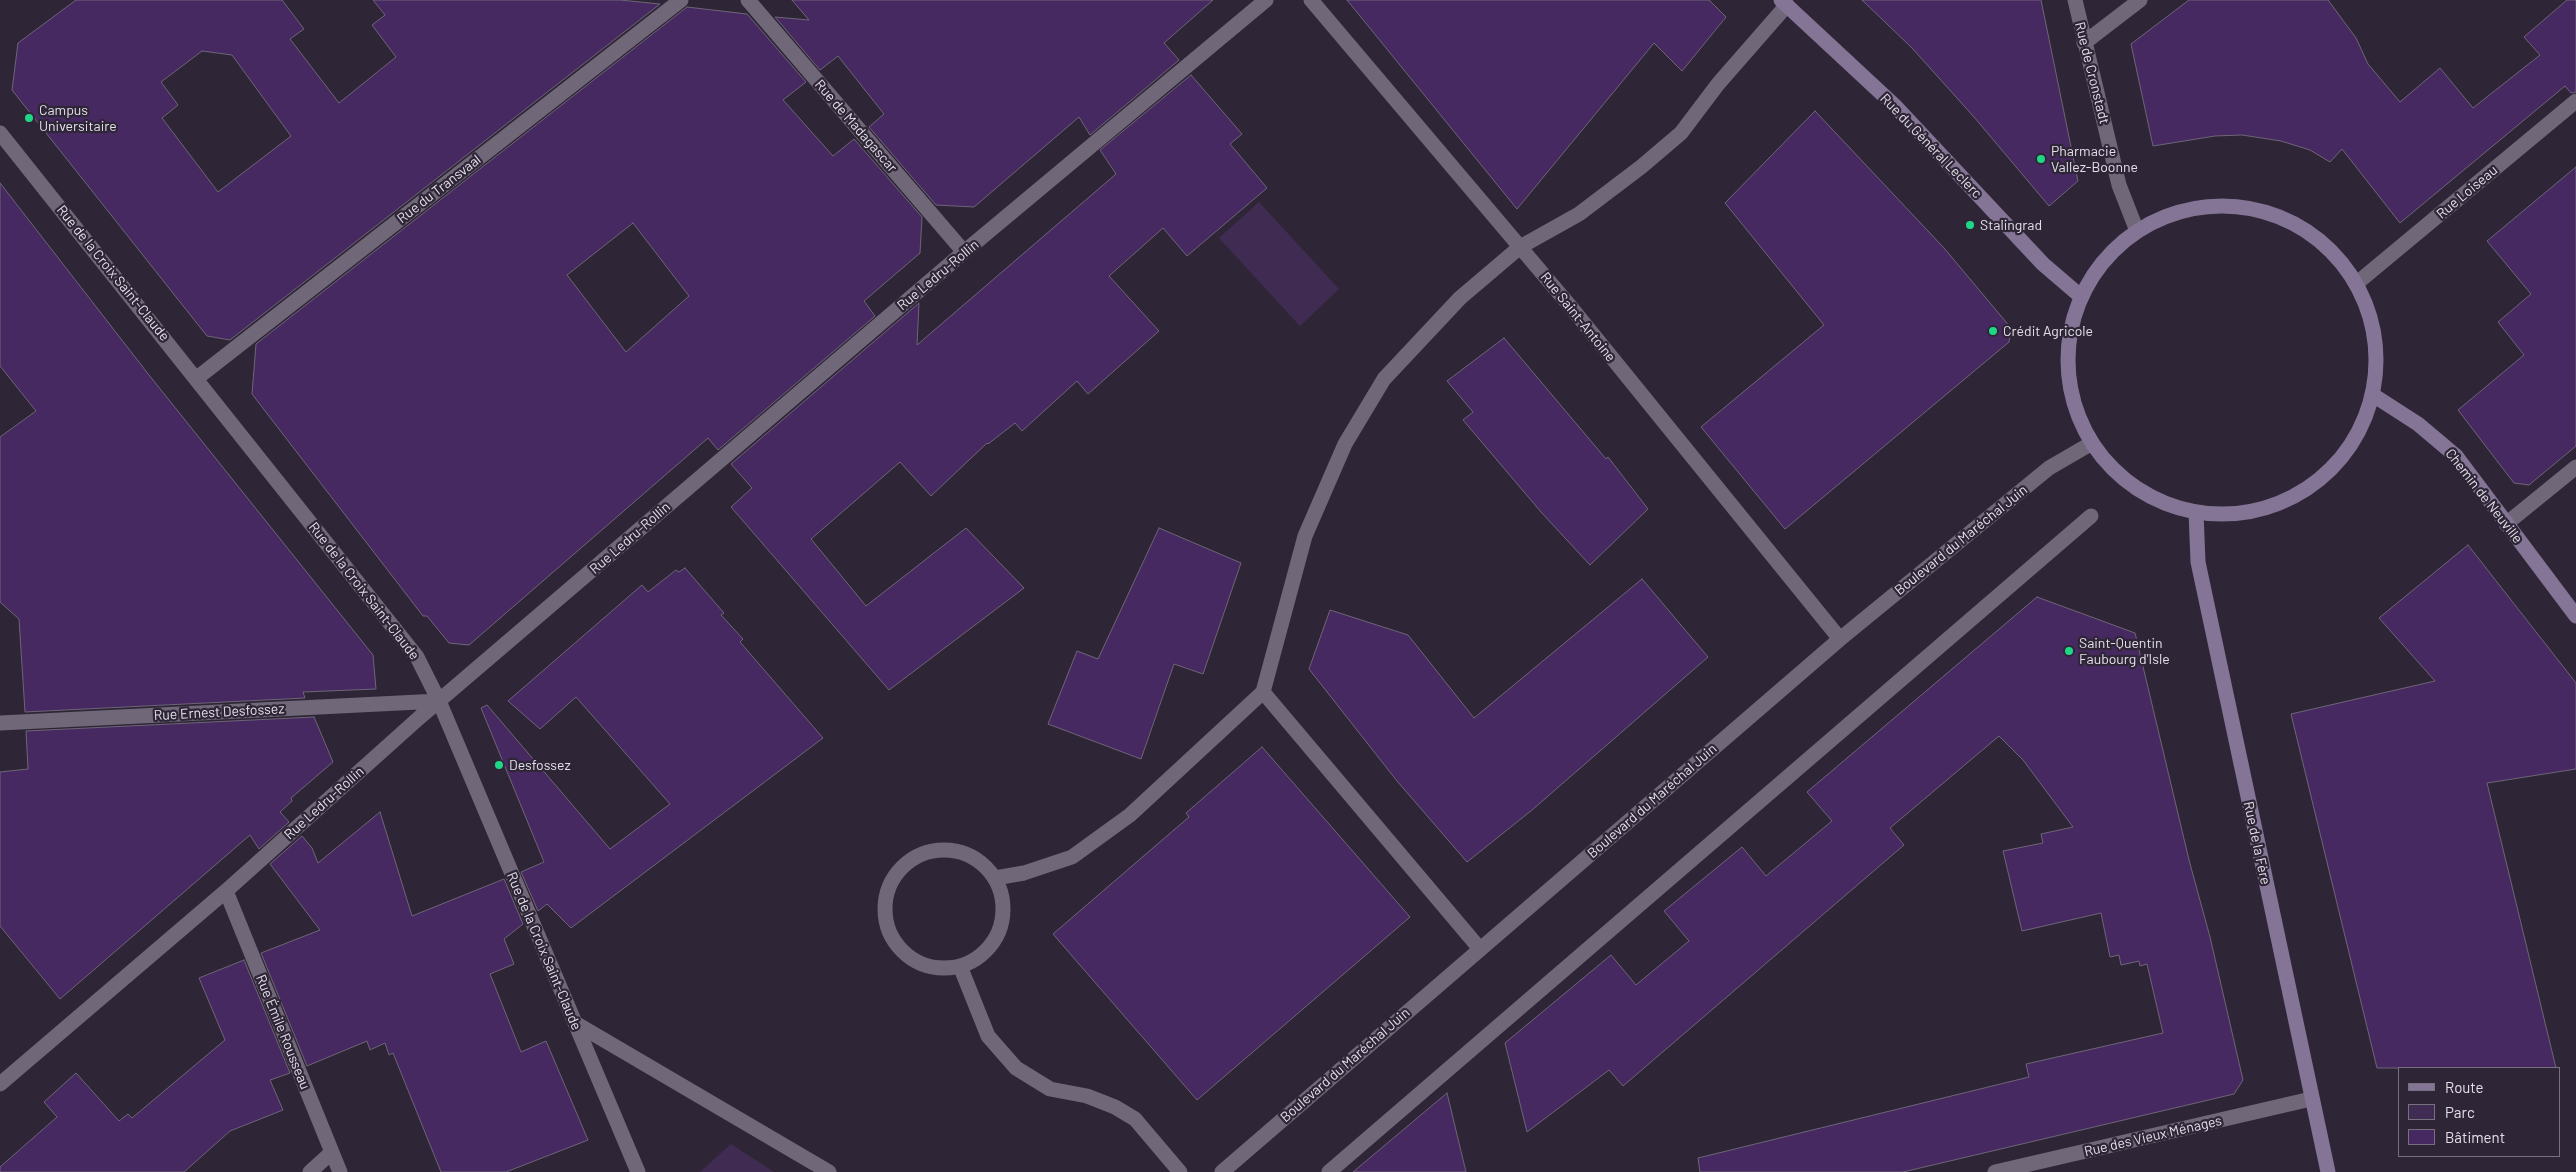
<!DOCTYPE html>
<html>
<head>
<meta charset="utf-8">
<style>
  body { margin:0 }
  #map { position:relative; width:2576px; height:1172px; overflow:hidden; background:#2e2636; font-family:Barlow,sans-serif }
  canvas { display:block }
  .legend { position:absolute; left:2398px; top:1067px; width:162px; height:90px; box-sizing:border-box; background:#2e2636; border:1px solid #77707e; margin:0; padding:6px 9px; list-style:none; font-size:15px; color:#e4dfea }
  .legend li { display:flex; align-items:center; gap:10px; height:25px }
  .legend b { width:25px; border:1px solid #77707e }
</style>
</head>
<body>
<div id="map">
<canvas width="2576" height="1172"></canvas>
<ul class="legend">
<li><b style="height:6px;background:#847495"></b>Route</li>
<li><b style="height:14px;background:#402c52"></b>Parc</li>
<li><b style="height:14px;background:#472961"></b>Bâtiment</li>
</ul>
</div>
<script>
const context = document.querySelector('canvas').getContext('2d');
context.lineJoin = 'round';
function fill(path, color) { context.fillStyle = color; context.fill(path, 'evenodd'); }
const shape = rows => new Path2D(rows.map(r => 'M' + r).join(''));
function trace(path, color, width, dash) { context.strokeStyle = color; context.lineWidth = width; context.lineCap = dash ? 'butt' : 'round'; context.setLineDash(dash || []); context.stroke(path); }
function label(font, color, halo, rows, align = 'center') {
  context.font = font + ' Barlow,sans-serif'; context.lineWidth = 4.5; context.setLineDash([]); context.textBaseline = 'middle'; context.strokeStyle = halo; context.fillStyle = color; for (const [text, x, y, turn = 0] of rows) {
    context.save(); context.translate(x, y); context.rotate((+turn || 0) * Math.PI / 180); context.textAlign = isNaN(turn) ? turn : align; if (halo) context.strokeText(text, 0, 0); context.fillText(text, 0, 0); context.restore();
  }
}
const green = shape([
  [1259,202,1339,289,1300,326,1219,238],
  [731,1144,774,1172,700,1172]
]);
const building = shape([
  [76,0,282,0,304,29,290,39,339,103,396,57,372,25,385,15,373,0,620,0,660,4,230,340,207,336,12,90,18,43,76,0],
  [202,51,232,55,291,136,218,192,162,118,178,105,161,82,202,51],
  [792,0,1213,0,1164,43,1179,60,1090,135,1079,117,974,207,936,205,869,127,884,114,838,56,820,70,775,17,809,20,792,0],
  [1347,0,1709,0,1726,17,1682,71,1654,43,1517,209,1347,0],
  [1862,0,2041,0,2078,181,2049,206,1974,117,1912,48,1862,0],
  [2189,0,2328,0,2356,38,2368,64,2400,102,2440,68,2473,108,2540,55,2524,37,2567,0,2576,0,2576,92,2571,93,2565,86,2400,223,2342,149,2330,162,2310,150,2281,141,2242,135,2215,136,2153,146,2131,44,2189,0],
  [687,7,747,14,806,82,783,100,833,156,854,139,922,217,920,253,864,301,875,316,718,450,708,438,469,645,449,643,427,616,423,616,252,394,256,344,687,7],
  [633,223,689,296,626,352,567,275,633,223],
  [1191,75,1242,134,1230,144,1267,188,1187,256,1163,228,1109,276,1159,331,1088,394,1077,381,1022,431,1015,423,988,444,987,443,931,496,900,462,811,539,866,606,966,528,1024,588,889,690,731,507,752,488,731,464,919,303,917,345,1116,174,1100,150,1191,75],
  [1815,111,1944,248,2011,328,2009,342,1785,529,1701,427,1824,325,1725,203,1815,111],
  [2576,167,2576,446,2529,485,2514,483,2458,410,2524,355,2498,322,2531,294,2487,241,2576,167],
  [0,183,149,375,373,655,376,689,303,692,305,698,25,712,19,619,0,602,0,437,36,411,0,366,0,183],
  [1504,338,1606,459,1608,457,1648,509,1590,565,1541,512,1463,420,1473,412,1447,381,1504,338],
  [1159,528,1241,563,1203,674,1174,664,1141,759,1048,724,1077,651,1098,659,1159,528],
  [2468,545,2576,683,2576,769,2487,783,2556,1068,2377,1068,2291,714,2435,681,2379,618,2468,545],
  [685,568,724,613,721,615,743,639,740,642,823,738,571,928,547,904,538,911,521,872,544,862,481,708,487,705,610,849,670,804,576,697,540,729,508,701,642,585,648,592,676,570,679,572,685,568],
  [1642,579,1708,657,1532,810,1467,862,1397,781,1309,669,1330,610,1408,635,1474,718,1642,579],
  [2037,597,2135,633,2189,860,2210,937,2243,1080,2234,1094,1903,1172,1700,1172,1698,1158,2029,1077,2026,1064,2163,1033,2147,964,2140,966,2139,961,2121,965,2119,955,2110,957,2101,913,2022,931,2003,851,2043,843,2041,834,2073,827,2023,760,1999,736,1890,828,1904,845,1623,1086,1609,1070,1527,1132,1505,1043,1611,955,1636,985,1689,941,1664,911,1742,847,1766,876,1832,821,1807,792,2037,597],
  [314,717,333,762,291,798,292,801,280,812,289,822,259,849,250,835,60,999,0,926,0,772,28,769,26,731,314,717],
  [1262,747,1410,917,1197,1100,1053,934,1189,817,1186,813,1262,747],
  [380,812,412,916,504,879,523,924,504,939,514,964,490,974,521,1052,546,1041,588,1140,506,1172,441,1172,393,1053,389,1055,385,1043,370,1050,367,1041,307,1066,261,953,320,930,270,864,302,836,312,848,318,863,380,812],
  [244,960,290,1073,270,1080,283,1110,230,1131,184,1172,0,1172,0,1167,57,1117,44,1102,76,1073,119,1121,128,1114,132,1118,225,1040,199,978,244,960],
  [1447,1093,1466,1172,1353,1172,1447,1093]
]);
const street = shape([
  [748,0,964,252],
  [1311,0,1570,306,1840,639],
  [2075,0,2119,185,2137,231],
  [2084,43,2140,0],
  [0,133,417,657,439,701,638,1172],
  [2357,283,2576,101],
  [197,378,681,0],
  [2506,524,2576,467],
  [0,723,439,701],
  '885 909a59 59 0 1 1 118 0a59 59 0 1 1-118 0Z',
  [995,878,1024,873,1072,857,1130,815,1263,692],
  [226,891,340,1172],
  [1480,949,1263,692,1305,536,1345,444,1384,379,1460,298,1520,247,1579,214,1641,167,1681,133,1718,84,1787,5],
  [960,966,988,1036,1016,1068,1050,1089,1087,1096,1115,1107,1135,1119,1180,1172],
  [575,1023,829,1172],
  [0,1084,226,891,420,717,964,252,1266,0],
  [310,1172,332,1152],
  [1222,1172,1840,639,2049,468,2092,443],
  [1329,1172,2091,516],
  [1995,1172,2311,1099]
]);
const secondary = shape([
  [1781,0,1894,105,2043,264,2078,294],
  '2068 360a154 154 0 1 1 308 0a154 154 0 1 1-308 0Z',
  [2373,395,2418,424,2456,456,2576,616],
  [2196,512,2198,562,2328,1172]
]);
const markers = [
  [29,118,5,"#1fd887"],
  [2041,159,5,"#1fd887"],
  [1970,225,5,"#1fd887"],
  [1993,331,5,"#1fd887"],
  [2069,651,5,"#1fd887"],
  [499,765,5,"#1fd887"]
];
const streetNames = [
  ["Rue de Cronstadt",2092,73,76],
  ["Rue de Madagascar",856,126,49],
  ["Rue du Général Leclerc",1931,146,46],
  ["Rue du Transvaal",439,189,-38],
  ["Rue Loiseau",2467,192,-40],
  ["Rue de la Croix Saint-Claude",113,273,51],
  ["Rue Ledru-Rollin",938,275,-40],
  ["Rue Saint-Antoine",1578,317,51],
  ["Chemin de Neuville",2484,496,52],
  ["Rue Ledru-Rollin",630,538,-41],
  ["Boulevard du Maréchal Juin",1961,540,-39],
  ["Rue de la Croix Saint-Claude",364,591,52],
  ["Rue Ernest Desfossez",219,712,-3],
  ["Boulevard du Maréchal Juin",1652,801,-41],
  ["Rue Ledru-Rollin",324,803,-42],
  ["Rue de la Fère",2257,843,78],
  ["Rue de la Croix Saint-Claude",544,951,67],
  ["Rue Émile Rousseau",283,1032,68],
  ["Boulevard du Maréchal Juin",1345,1065,-41],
  ["Rue des Vieux Ménages",2153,1136,-13]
];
const poiNames = [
  ["Campus",39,110],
  ["Universitaire",39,126],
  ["Pharmacie",2051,151],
  ["Vallez-Boonne",2051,167],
  ["Stalingrad",1980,225],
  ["Crédit Agricole",2003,331],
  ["Saint-Quentin",2079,643],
  ["Faubourg d'Isle",2079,659],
  ["Desfossez",509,765]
];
fill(green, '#402c52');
fill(building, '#472961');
trace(building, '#6e6577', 1);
trace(street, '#706779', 15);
trace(secondary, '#847495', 15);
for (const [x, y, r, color] of markers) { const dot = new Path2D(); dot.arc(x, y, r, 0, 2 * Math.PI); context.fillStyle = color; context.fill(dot); trace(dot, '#2e2636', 2); }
label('14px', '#e4dfea', '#2e2636', streetNames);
label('14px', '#e4dfea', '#2e2636', poiNames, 'left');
</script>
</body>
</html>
